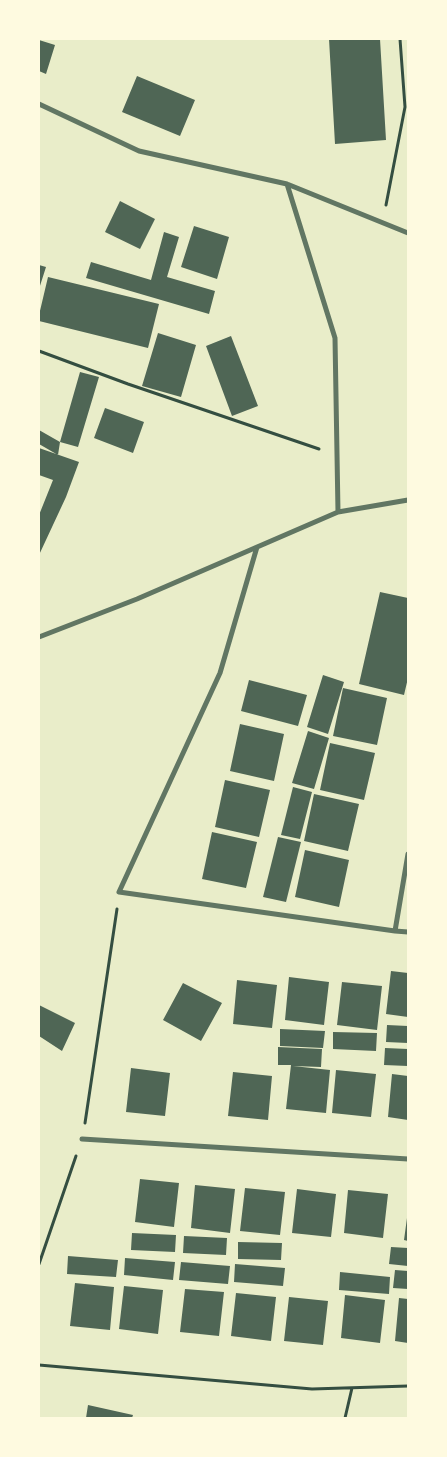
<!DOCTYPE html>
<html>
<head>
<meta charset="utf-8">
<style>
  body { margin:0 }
  #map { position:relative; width:447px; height:1457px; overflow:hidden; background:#e9edc9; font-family:"Public Sans",sans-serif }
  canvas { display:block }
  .frame { position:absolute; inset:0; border:40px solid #fefae0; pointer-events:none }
</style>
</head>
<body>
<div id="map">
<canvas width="447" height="1457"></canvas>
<div class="frame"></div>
</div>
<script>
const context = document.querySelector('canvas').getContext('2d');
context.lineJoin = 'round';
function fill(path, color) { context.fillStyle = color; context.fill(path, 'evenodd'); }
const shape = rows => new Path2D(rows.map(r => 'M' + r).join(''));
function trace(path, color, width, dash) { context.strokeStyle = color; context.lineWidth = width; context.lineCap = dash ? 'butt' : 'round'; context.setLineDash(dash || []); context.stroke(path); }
const building = shape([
  [329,39,380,39,386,140,335,144],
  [39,40,55,45,46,74,39,71],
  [137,76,195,100,180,136,122,112],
  [120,201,155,219,140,249,105,232],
  [194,226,229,237,217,279,181,267],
  [164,232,179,237,167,277,215,291,209,314,86,278,91,262,151,280],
  [39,265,46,267,39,289],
  [48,277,159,304,148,348,39,321,39,315],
  [158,333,196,345,181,397,142,386],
  [231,336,258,406,232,416,206,346],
  [80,372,99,377,78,447,60,442],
  [105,408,144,422,133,453,94,438],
  [39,430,60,442,58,455,39,444],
  [39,448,79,462,66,497,39,555,39,515,53,480,39,475],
  [380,592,408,598,408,678,404,695,359,684],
  [323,675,344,682,328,734,307,727],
  [249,680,307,695,298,726,241,711],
  [343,688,387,698,377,745,333,736],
  [240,724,284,734,274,781,230,771],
  [308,731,329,738,314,789,292,783],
  [330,743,375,753,364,800,320,790],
  [225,780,270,790,259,837,215,827],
  [293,787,312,792,300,839,281,835],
  [314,794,359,804,348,851,304,841],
  [212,832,257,842,246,888,202,879],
  [278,837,301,842,286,902,263,897],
  [305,850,349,860,339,907,295,897],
  [391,971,408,973,408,1017,386,1014],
  [289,977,329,982,324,1025,285,1020],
  [237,980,277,985,272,1028,233,1024],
  [342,982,382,986,377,1030,337,1025],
  [183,983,222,1003,201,1041,163,1020],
  [39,1005,75,1023,62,1051,39,1036],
  [387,1025,408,1026,408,1043,386,1042],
  [280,1029,325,1031,323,1048,280,1046],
  [333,1032,377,1033,376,1051,333,1049],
  [278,1047,322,1049,321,1067,293,1066,330,1070,326,1113,286,1109,291,1065,278,1065],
  [385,1048,408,1049,408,1066,384,1065],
  [131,1068,170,1073,165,1116,126,1112],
  [336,1070,376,1074,371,1117,332,1113],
  [233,1072,272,1076,268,1120,228,1116],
  [392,1074,408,1076,408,1120,388,1117],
  [140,1179,179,1183,174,1227,135,1222],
  [195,1185,235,1189,230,1233,191,1228],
  [245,1188,285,1192,280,1235,240,1231],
  [297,1189,336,1194,331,1237,292,1233],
  [348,1190,388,1194,383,1238,344,1233],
  [407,1218,408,1218,408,1241,404,1240],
  [132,1233,176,1235,175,1252,131,1250],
  [184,1236,227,1238,226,1255,183,1253],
  [238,1242,282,1243,281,1260,238,1259],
  [391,1247,408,1248,408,1266,389,1264],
  [68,1256,118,1260,116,1277,67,1274],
  [125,1258,175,1262,173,1280,124,1275],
  [181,1262,230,1266,228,1284,179,1280],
  [235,1264,285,1268,283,1286,234,1282],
  [395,1270,408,1271,408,1289,393,1288],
  [340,1272,390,1277,389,1294,339,1290],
  [75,1283,114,1287,110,1330,70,1326],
  [124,1286,163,1290,158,1334,119,1329],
  [185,1289,224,1292,219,1336,180,1332],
  [236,1293,276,1297,271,1341,231,1336],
  [345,1295,385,1300,380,1343,341,1338],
  [289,1297,328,1301,323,1345,284,1341],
  [399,1298,408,1299,408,1343,395,1341],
  [88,1405,133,1415,132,1418,86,1418]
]);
const path = shape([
  [386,205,405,107,400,39],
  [39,351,128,384,319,449],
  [85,1123,117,909],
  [39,1264,76,1156],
  [39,1365,312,1389,408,1386],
  [345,1418,352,1388]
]);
const minor = shape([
  [39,104,139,151,287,184,408,233],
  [287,184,335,338,338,512],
  [257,547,220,673,119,892,395,931],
  [39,637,137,599,338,512,408,500],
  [408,854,395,931,408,932],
  [82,1139,408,1159]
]);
fill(building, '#4f6655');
trace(path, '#344e41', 3);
trace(minor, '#617663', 5);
</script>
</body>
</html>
